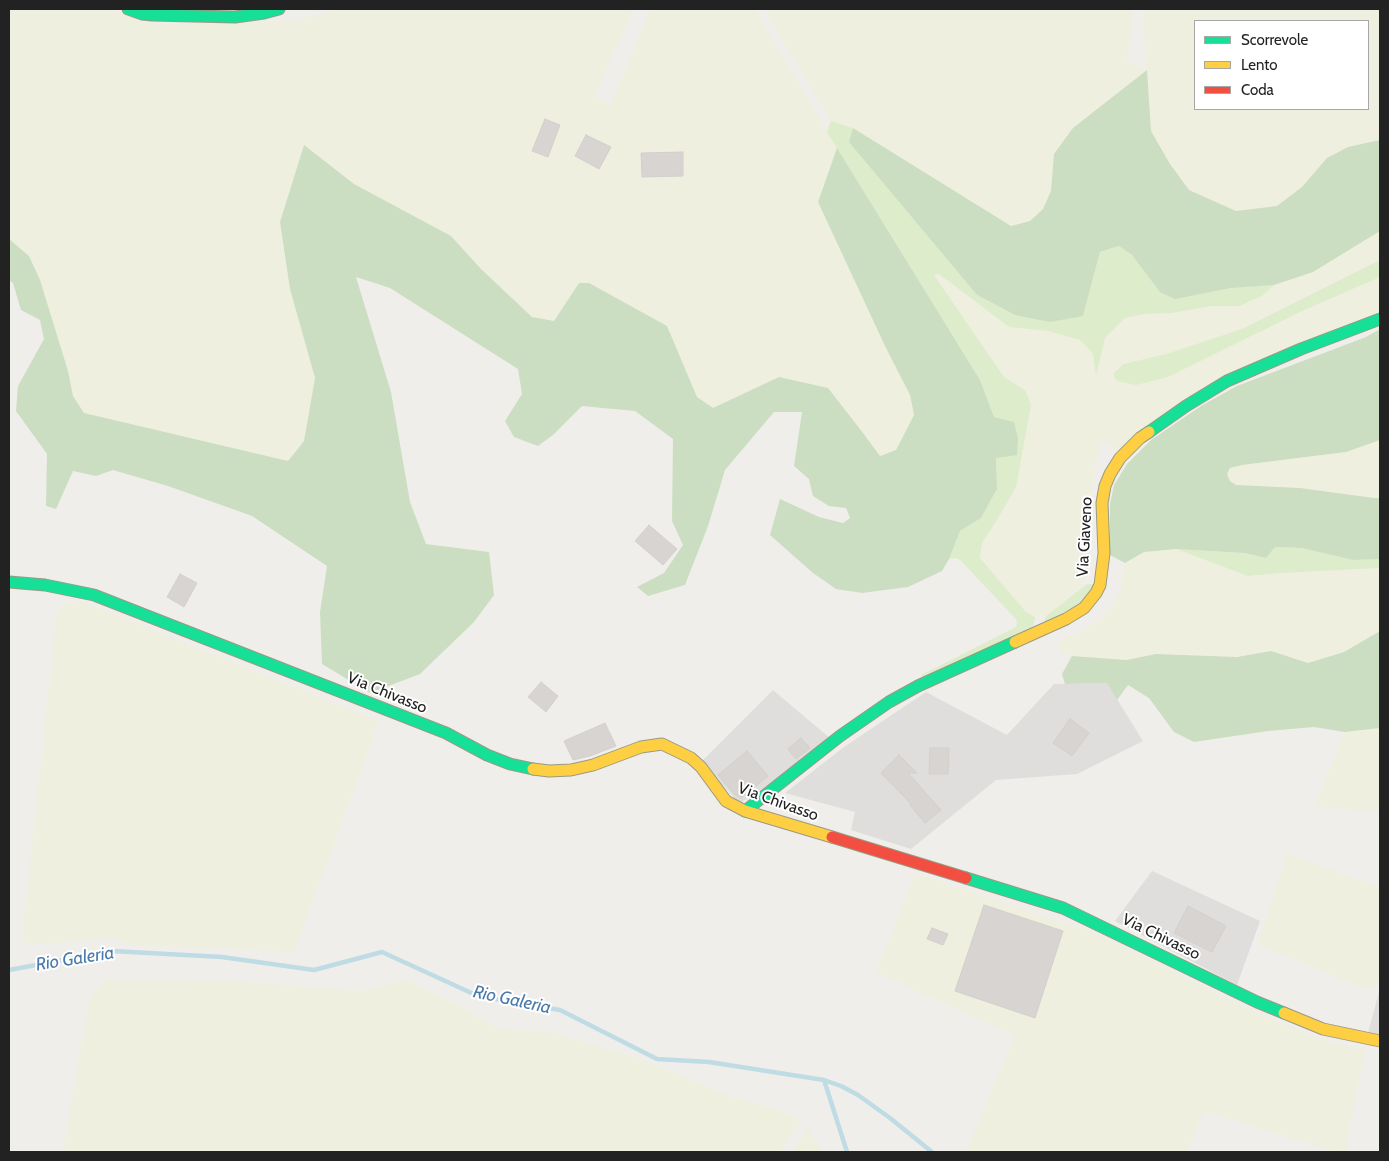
<!DOCTYPE html>
<html>
<head>
<meta charset="utf-8">
<style>
  body { margin:0 }
  #map { position:relative; width:1389px; height:1161px; overflow:hidden; background:#f0eeeb; font-family:Cabin,sans-serif }
  canvas { display:block }
  .frame { position:absolute; inset:0; border:10px solid #222; pointer-events:none }
  .legend { position:absolute; left:1194px; top:20px; width:175px; height:90px; box-sizing:border-box; background:#fff; border:1px solid #a7a7a7; margin:0; padding:6px 9px; list-style:none; font-size:15px; color:#222 }
  .legend li { display:flex; align-items:center; gap:10px; height:25px }
  .legend b { width:25px; border:1px solid #a7a7a7 }
</style>
</head>
<body>
<div id="map">
<canvas width="1389" height="1161"></canvas>
<div class="frame"></div>
<ul class="legend">
<li><b style="height:6px;background:#16e098"></b>Scorrevole</li>
<li><b style="height:6px;background:#ffcf43"></b>Lento</li>
<li><b style="height:6px;background:#f24e42"></b>Coda</li>
</ul>
</div>
<script>
const context = document.querySelector('canvas').getContext('2d');
context.lineJoin = 'round';
function fill(path, color) { context.fillStyle = color; context.fill(path, 'evenodd'); }
const shape = rows => new Path2D(rows.map(r => 'M' + r).join(''));
function trace(path, color, width, dash) { context.strokeStyle = color; context.lineWidth = width; context.lineCap = dash ? 'butt' : 'round'; context.setLineDash(dash || []); context.stroke(path); }
function label(font, color, halo, rows, align = 'center') {
  context.font = font + ' Cabin,sans-serif'; context.lineWidth = 4; context.setLineDash([]); context.textBaseline = 'middle'; context.strokeStyle = halo; context.fillStyle = color; for (const [text, x, y, turn = 0] of rows) {
    context.save(); context.translate(x, y); context.rotate((+turn || 0) * Math.PI / 180); context.textAlign = isNaN(turn) ? turn : align; if (halo) context.strokeText(text, 0, 0); context.fillText(text, 0, 0); context.restore();
  }
}
const residential = shape([
  [1107,683,1143,741,1077,774,996,780,911,849,851,830,855,812,785,793,844,747,926,692,1007,735,1054,684],
  [773,690,831,739,749,798,739,803,701,762],
  [1152,871,1260,921,1237,985,1115,921],
  [1380,988,1380,1035,1368,1033]
]);
const farmland = shape([
  [9,9,116,9,134,18,151,24,297,20,338,9,633,9,595,96,610,106,651,9,755,9,837,148,818,202,885,346,910,395,914,415,896,450,879,456,863,433,779,377,713,409,697,397,667,326,579,283,554,321,532,317,481,269,451,236,354,184,304,146,280,223,290,289,315,378,304,441,287,461,84,413,73,396,68,371,29,256,9,239],
  [764,9,1058,9,1061,10,1070,9,1130,9,1133,23,1126,60,1146,70,1143,9,1380,9,1380,140,1327,158,1302,187,1277,206,1236,211,1189,190,1170,164,1151,131,1146,70,1054,154,1051,191,1043,209,1030,221,1011,226,853,128,831,121],
  [1195,21,1368,21,1368,109,1195,109],
  [1380,231,1380,260,1242,329,1166,354,1123,364,1113,373,1300,312,1380,277,1380,313,1226,377,1118,452,1102,439,1095,467,1090,500,1087,574,1081,588,1046,616,1035,617,1026,613,980,558,982,543,997,520,1016,487,1025,390,1005,377,933,275,939,274,1009,327,1048,331,1080,340,1093,354,1097,374,1105,338,1125,318,1145,314,1172,313,1212,306,1239,306,1262,296,1274,285,1313,272],
  [1380,440,1380,498,1374,498,1300,488,1236,485,1230,481,1227,474,1230,468,1242,465,1346,452],
  [1176,549,1248,576,1281,573,1380,568,1380,631,1343,652,1308,663,1271,651,1237,657,1157,654,1127,660,1072,656,1059,652,1058,643,1063,638,1086,630,1109,609,1119,593,1125,563,1144,552],
  [80,601,379,721,294,953,244,949,139,946,111,938,28,945,22,936,57,612,64,603],
  [1380,728,1380,811,1351,810,1315,806,1345,732],
  [1287,854,1380,887,1380,981,1368,990,1257,944],
  [915,873,1092,932,1108,939,1259,1014,1323,1040,1365,1050,1345,1152,1336,1152,1204,1111,1186,1152,966,1152,1015,1036,876,972],
  [105,979,235,981,359,991,406,980,466,1010,498,1029,551,1032,640,1059,735,1098,779,1110,801,1121,780,1152,63,1152,89,999],
  [808,1129,823,1152,793,1152]
]);
const grass = shape([
  [831,121,853,128,850,142,977,295,1015,315,1083,316,1100,252,1120,246,1132,255,1160,291,1274,285,1262,296,1239,306,1212,306,1172,313,1145,314,1125,318,1105,338,1096,376,1093,354,1080,340,1048,331,1009,327,939,274,934,275,1004,377,1025,390,1031,405,1016,487,997,520,982,543,980,558,1026,612,1035,617,1034,624,1030,630,923,680,921,675,1016,627,1017,620,960,560,956,558,949,559,960,531,981,518,997,489,996,458,1014,422,994,417,980,380,827,132],
  [1380,260,1380,277,1300,312,1168,377,1136,385,1117,381,1113,374,1123,364,1166,354,1242,329],
  [1275,547,1302,548,1353,560,1380,559,1380,568,1281,573,1248,576,1176,549,1244,553,1266,558],
  [1087,584,1094,584,1087,601,1044,622,1046,616]
]);
const forest = shape([
  [1147,70,1151,131,1170,164,1189,190,1236,211,1277,206,1302,187,1327,158,1348,147,1380,140,1380,231,1313,272,1274,285,1230,288,1175,299,1160,292,1132,255,1119,246,1100,252,1083,316,1050,322,1015,315,977,295,849,142,853,128,1011,226,1030,221,1043,209,1051,191,1054,154,1073,128],
  [304,145,354,184,451,236,481,269,532,317,554,321,579,283,589,283,667,326,697,397,713,408,779,377,828,388,863,433,880,456,896,450,914,415,910,395,885,346,818,202,837,148,980,380,994,417,1014,422,1018,438,1017,455,996,458,997,489,981,518,960,531,949,559,942,571,908,587,862,593,836,589,813,573,770,535,780,499,819,517,843,523,850,518,846,508,829,506,813,496,809,479,794,466,802,412,774,412,725,470,708,526,685,585,648,596,637,587,664,573,683,545,672,521,673,439,635,411,582,406,553,435,538,446,514,437,505,421,522,394,518,369,390,288,356,277,391,392,410,502,426,544,489,552,494,595,474,622,420,674,370,693,322,664,320,612,327,566,252,516,168,486,113,470,96,476,73,471,56,509,46,506,47,454,16,411,18,386,44,339,40,320,21,310,13,283,9,280,9,239,29,256,40,280,68,371,73,396,84,413,288,461,304,441,315,378,290,289,280,222],
  [1380,329,1380,440,1346,452,1242,465,1230,468,1227,474,1230,481,1236,485,1300,488,1374,498,1380,498,1380,559,1353,560,1302,548,1275,547,1266,558,1244,553,1176,549,1144,552,1125,563,1110,555,1110,504,1114,485,1127,464,1151,440,1201,406,1237,386,1366,337],
  [1380,631,1380,728,1345,732,1314,727,1268,731,1194,742,1174,732,1149,698,1128,685,1117,700,1107,683,1065,684,1062,674,1072,656,1126,660,1156,654,1237,657,1271,651,1308,663,1344,652]
]);
const stream = shape([
  [9,970,112,951,222,957,314,970,382,952,478,996,560,1010,657,1059,709,1062,824,1080,841,1086,858,1095,890,1118,932,1152],
  [824,1080,847,1152]
]);
const building = shape([
  [545,119,560,125,548,157,532,151,545,119],
  [586,135,611,147,599,169,575,156,586,135],
  [683,152,683,176,642,177,641,153,683,152],
  [649,525,677,549,663,565,635,541,649,525],
  [180,574,197,583,184,607,167,597,180,574],
  [541,682,558,696,546,712,528,697,541,682],
  [1070,719,1089,733,1072,756,1053,743,1070,719],
  [605,723,616,746,590,756,573,760,564,741,605,723],
  [801,738,810,748,796,759,788,749,801,738],
  [930,748,949,748,948,774,929,774,930,748],
  [747,751,768,776,741,798,735,795,718,775,747,751],
  [899,755,917,773,908,773,941,810,925,823,910,805,911,804,881,773,899,755],
  [984,905,1063,931,1035,1018,955,991,984,905],
  [1188,906,1226,926,1212,952,1174,933,1188,906],
  [932,928,948,934,943,945,927,939,932,928]
]);
const fast = shape([
  [128,9,142,14,152,15,235,17,264,13,279,9],
  [1149,432,1186,406,1227,381,1301,349,1380,319],
  [9,582,45,585,94,595,446,733,487,755,510,764,533,769],
  [745,811,840,736,889,702,918,686,1015,642],
  [966,878,1063,908,1257,1002,1284,1013]
]);
const slow = shape([
  [1015,642,1066,619,1084,608,1096,593,1100,585,1104,553,1102,503,1105,486,1110,474,1120,458,1140,438,1149,432],
  [533,769,549,771,571,770,593,765,641,747,662,744,691,758,701,767,726,801,745,811,832,837],
  [1284,1013,1323,1029,1380,1041]
]);
const jam = shape([
  [832,837,966,878]
]);
const streetNames = [
  ["Via Giaveno",1085,537,-87],
  ["Via Chivasso",387,693,22],
  ["Via Chivasso",778,802,20],
  ["Via Chivasso",1161,937,26]
];
const waterNames = [
  ["Rio Galeria",75,959,-9],
  ["Rio Galeria",512,1000,12]
];
fill(residential, '#dfdedc');
fill(farmland, '#efefdf');
fill(grass, '#ddeccb');
fill(forest, '#cbdec1');
trace(stream, '#bfdbe3', 4.5);
fill(building, '#d7d4d2');
trace(building, '#d3d0cc', 1);
trace(fast, '#999a82', 13);
trace(slow, '#999a82', 13);
trace(jam, '#999a82', 13);
trace(fast, '#16e098', 11);
trace(slow, '#ffcf43', 11);
trace(jam, '#f24e42', 11);
label('16px', '#222', '#fff', streetNames);
label('italic 18px', '#4a7aab', '#fff', waterNames);
</script>
</body>
</html>
